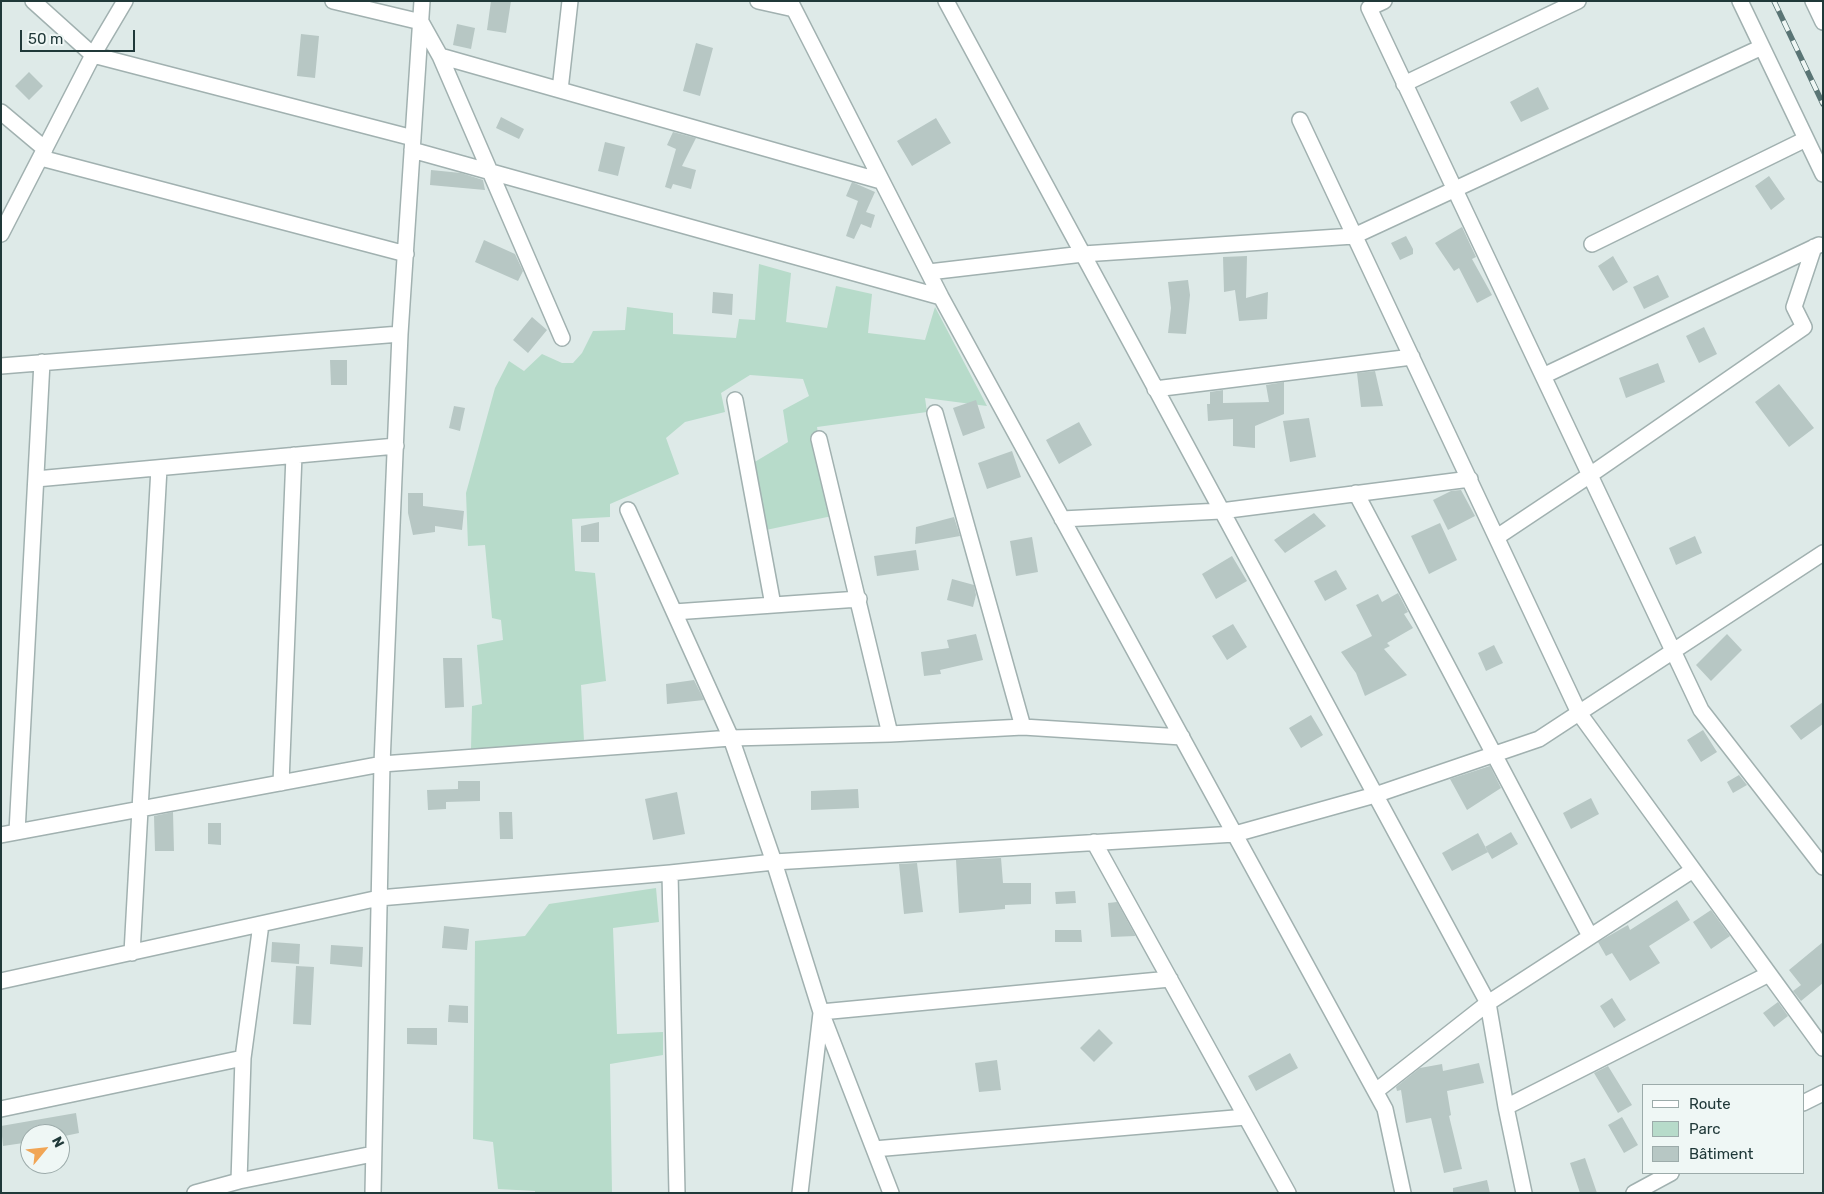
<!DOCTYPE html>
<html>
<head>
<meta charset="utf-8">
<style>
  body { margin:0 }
  #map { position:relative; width:1824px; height:1194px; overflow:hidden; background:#deeae8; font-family:Rubik,sans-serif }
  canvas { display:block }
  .frame { position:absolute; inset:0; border:2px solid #203939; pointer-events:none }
  .legend { position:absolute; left:1642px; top:1084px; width:162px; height:90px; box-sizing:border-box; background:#eff7f5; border:1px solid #9cabaa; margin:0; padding:6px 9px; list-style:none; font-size:15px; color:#203939 }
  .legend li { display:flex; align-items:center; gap:10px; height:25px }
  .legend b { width:25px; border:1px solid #9cabaa }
  .north { position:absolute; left:20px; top:1124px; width:50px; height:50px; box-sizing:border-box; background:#eff7f5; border:1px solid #9cabaa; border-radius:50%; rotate:62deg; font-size:14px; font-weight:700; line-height:20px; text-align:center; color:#203939 }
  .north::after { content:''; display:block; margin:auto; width:18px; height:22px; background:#f1a555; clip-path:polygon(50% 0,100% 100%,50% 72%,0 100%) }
  .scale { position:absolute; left:20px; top:30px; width:115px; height:22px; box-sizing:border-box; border:2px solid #203939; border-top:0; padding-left:6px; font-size:15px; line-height:18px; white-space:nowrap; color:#203939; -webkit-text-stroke:4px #eff7f5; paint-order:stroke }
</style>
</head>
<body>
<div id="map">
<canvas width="1824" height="1194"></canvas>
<div class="frame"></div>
<ul class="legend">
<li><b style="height:6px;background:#fff"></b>Route</li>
<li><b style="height:14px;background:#b7dbca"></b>Parc</li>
<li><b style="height:14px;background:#b7c7c4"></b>Bâtiment</li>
</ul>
<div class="north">N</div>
<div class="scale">50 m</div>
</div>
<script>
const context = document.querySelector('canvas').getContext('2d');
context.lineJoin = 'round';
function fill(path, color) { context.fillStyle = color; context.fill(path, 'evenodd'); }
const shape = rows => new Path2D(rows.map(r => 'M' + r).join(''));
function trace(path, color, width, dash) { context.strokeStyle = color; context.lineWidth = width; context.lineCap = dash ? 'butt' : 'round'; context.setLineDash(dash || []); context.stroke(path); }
const green = shape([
  [759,264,791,273,786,322,827,328,836,286,872,294,868,333,925,340,935,307,987,406,925,398,927,412,817,427,832,516,766,530,753,463,788,442,783,410,809,396,803,379,750,375,721,393,725,412,685,422,666,438,679,474,610,504,610,517,572,519,575,571,595,573,606,681,581,685,584,741,471,749,472,706,482,704,477,645,503,640,501,620,492,618,485,545,468,546,466,493,495,388,509,361,524,371,542,354,562,363,573,363,582,353,593,331,625,330,627,307,673,313,673,334,736,338,739,319,755,320],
  [656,888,659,922,613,928,617,1034,663,1032,663,1055,610,1064,612,1193,535,1193,535,1191,498,1189,493,1142,473,1139,475,941,525,936,549,904]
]);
const building = shape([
  [491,1,511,1,506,33,487,30],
  [457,24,475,28,471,49,453,45],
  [301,34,319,36,315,78,297,76],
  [696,43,713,48,700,96,683,91],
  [29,72,43,86,29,100,15,86],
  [1538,87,1549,109,1521,122,1510,102],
  [501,117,524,129,519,139,496,128],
  [936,118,951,143,912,166,897,141],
  [673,132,696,138,682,166,696,170,691,189,673,184,671,189,665,187,676,149,667,145],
  [605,142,625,147,618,176,598,171],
  [431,170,461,173,483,180,485,190,430,185],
  [1769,176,1785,199,1771,210,1755,186],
  [852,182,875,192,866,212,875,215,871,228,861,224,854,239,846,236,858,201,846,196],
  [1462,227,1476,257,1472,259,1492,295,1477,303,1459,268,1454,271,1435,243],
  [1406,236,1413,249,1413,254,1400,260,1391,243],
  [484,240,515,254,523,271,518,281,475,262],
  [1247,256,1246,298,1268,292,1267,319,1239,321,1235,290,1224,292,1223,257],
  [1613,256,1628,282,1613,291,1598,266],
  [1658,275,1669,297,1644,309,1633,287],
  [1188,280,1190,295,1186,334,1168,333,1171,308,1168,282],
  [713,292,733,294,732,315,712,313],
  [532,317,547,330,528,353,513,340],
  [1704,327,1717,354,1699,363,1686,336],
  [330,360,347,360,347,385,331,385],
  [1658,363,1665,382,1626,398,1619,378],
  [1375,371,1383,406,1361,407,1357,373],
  [1284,382,1284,414,1255,426,1255,448,1233,446,1233,419,1208,421,1207,404,1210,404,1210,392,1223,390,1223,403,1269,402,1266,385],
  [1779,384,1814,428,1789,447,1755,402],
  [976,400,985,428,963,436,953,408],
  [454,406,465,408,460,431,449,428],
  [1309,418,1316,457,1290,462,1283,421],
  [1079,422,1092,445,1059,464,1046,440],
  [1012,451,1021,477,987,489,978,463],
  [1461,490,1475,516,1448,530,1433,500,1451,491],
  [408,493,423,493,423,506,464,511,462,530,435,526,435,532,413,535,408,513],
  [1314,513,1326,526,1285,553,1274,540],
  [954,517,960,536,915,544,916,527],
  [599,522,599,542,581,542,581,526],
  [1440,523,1457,560,1429,574,1411,536],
  [1695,536,1702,553,1676,565,1669,548],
  [1032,537,1038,572,1016,576,1010,541],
  [916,550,919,570,877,576,874,556],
  [1232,556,1247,581,1216,599,1202,574],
  [1336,570,1347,589,1325,601,1314,581],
  [952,579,974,585,976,595,973,607,947,600],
  [1398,593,1408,612,1404,614,1413,628,1387,643,1390,646,1384,649,1407,675,1365,696,1356,673,1341,652,1372,636,1356,605,1378,594,1382,602],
  [1233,624,1247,647,1227,660,1212,636],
  [976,634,983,660,940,670,941,674,924,676,921,652,949,648,947,640],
  [1727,634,1742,650,1711,681,1696,665],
  [1494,645,1503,663,1486,671,1478,653],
  [443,658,462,658,464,707,445,708],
  [694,680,704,700,667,704,666,684],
  [1823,702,1823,724,1801,740,1790,726],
  [1311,715,1323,735,1301,748,1289,728],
  [1703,730,1717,752,1701,762,1687,740],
  [1490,766,1501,788,1467,810,1450,779],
  [1739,775,1747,785,1733,793,1727,782],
  [458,781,480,781,480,801,446,802,446,809,428,810,427,790,458,789],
  [858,789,859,808,811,810,811,791],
  [677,792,685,834,653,840,645,799],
  [1591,798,1599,814,1571,829,1563,813],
  [173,812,174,851,155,851,154,816],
  [499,812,512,812,513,839,500,839],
  [208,823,221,823,221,845,208,844],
  [1511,832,1518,844,1492,859,1485,847],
  [1478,833,1488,852,1452,871,1442,853],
  [1001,858,1003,883,1031,883,1031,904,1005,905,1005,909,959,913,956,860],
  [917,863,923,912,904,914,899,864],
  [1075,891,1076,903,1056,904,1055,892],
  [1677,900,1690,920,1649,946,1660,963,1630,981,1612,953,1606,956,1598,942,1628,925,1630,930],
  [1117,902,1135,935,1135,936,1111,937,1108,903],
  [1711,910,1730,936,1711,949,1693,922],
  [444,926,469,929,467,950,442,948],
  [1055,930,1081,930,1082,942,1055,942],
  [272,942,300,944,299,964,271,962],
  [1823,942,1823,983,1801,1001,1793,991,1801,985,1789,970],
  [331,945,363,947,362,967,330,964],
  [296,966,314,967,311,1025,293,1024],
  [1612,998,1626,1020,1614,1028,1600,1006],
  [1778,1002,1788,1016,1774,1027,1763,1013],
  [449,1005,468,1006,468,1023,448,1022],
  [407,1028,437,1028,437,1045,407,1044],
  [1099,1029,1113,1043,1094,1062,1080,1048],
  [1290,1053,1298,1068,1256,1091,1248,1076],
  [997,1060,1001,1090,979,1092,975,1063],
  [1479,1063,1484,1083,1447,1091,1451,1115,1449,1116,1462,1169,1444,1173,1431,1118,1406,1123,1401,1090,1397,1091,1396,1087,1420,1068,1442,1064,1443,1071],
  [1608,1066,1632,1105,1618,1113,1594,1073],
  [76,1113,79,1133,60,1137,60,1134,30,1134,30,1142,3,1146,1,1126],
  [1622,1117,1638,1145,1624,1153,1608,1125],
  [1585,1158,1597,1193,1580,1193,1570,1163],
  [1487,1180,1490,1193,1453,1193,1453,1188]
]);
const minor = shape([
  [33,1,93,55,413,138],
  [333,1,421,22,440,56,562,338],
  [758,1,794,9],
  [790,1,941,297,1385,1109,1403,1193],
  [946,1,1488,1003,1506,1107,1524,1193],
  [1384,1,1369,8,1701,710,1823,867],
  [1740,1,1823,174],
  [1813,1,1823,22],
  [440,56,881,181],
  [1404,84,1578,1],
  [560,90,570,1],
  [1,112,45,149],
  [1300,120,1579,713,1823,1048],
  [412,150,941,297],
  [41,158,406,254],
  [1,234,93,55,125,1],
  [1592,244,1806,139],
  [929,272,1083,254,1354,236,1762,47],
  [1,366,400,334],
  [1543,376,1819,245],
  [1155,389,1412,357],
  [735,400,773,605],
  [935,413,1023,727],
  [819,439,890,734],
  [36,479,396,446],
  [1356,493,1590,936],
  [628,510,731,738,774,862,821,1012,891,1193],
  [1062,519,1221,511,1470,479],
  [1497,537,1590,475,1804,327,1794,307,1814,247],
  [674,612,859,599],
  [281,783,294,455],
  [17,832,42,362],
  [1,835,382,764,731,738,890,734,1023,727,1182,737],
  [1094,842,1288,1193],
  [670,873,677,1193],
  [132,953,159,468],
  [1,981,379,898,670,873,774,862,1235,834,1375,795,1539,739,1823,553],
  [821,1012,1170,979],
  [1376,1091,1488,1003,1693,870],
  [1803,1103,1823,1093],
  [1506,1107,1769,974],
  [1,1109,243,1058],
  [874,1149,1246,1117],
  [239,1181,243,1058,261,924],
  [195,1193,239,1181,373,1154],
  [373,1193,382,764,400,334,422,1],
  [800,1193,821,1013],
  [1634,1193,1671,1173]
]);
const rail = shape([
  [1774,1,1823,104]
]);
fill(green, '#b7dbca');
fill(building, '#b7c7c4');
trace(minor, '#a1b1b0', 18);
trace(minor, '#fff', 15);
trace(rail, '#5a7575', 5.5);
trace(rail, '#eff7f5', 4, [11]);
</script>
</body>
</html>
